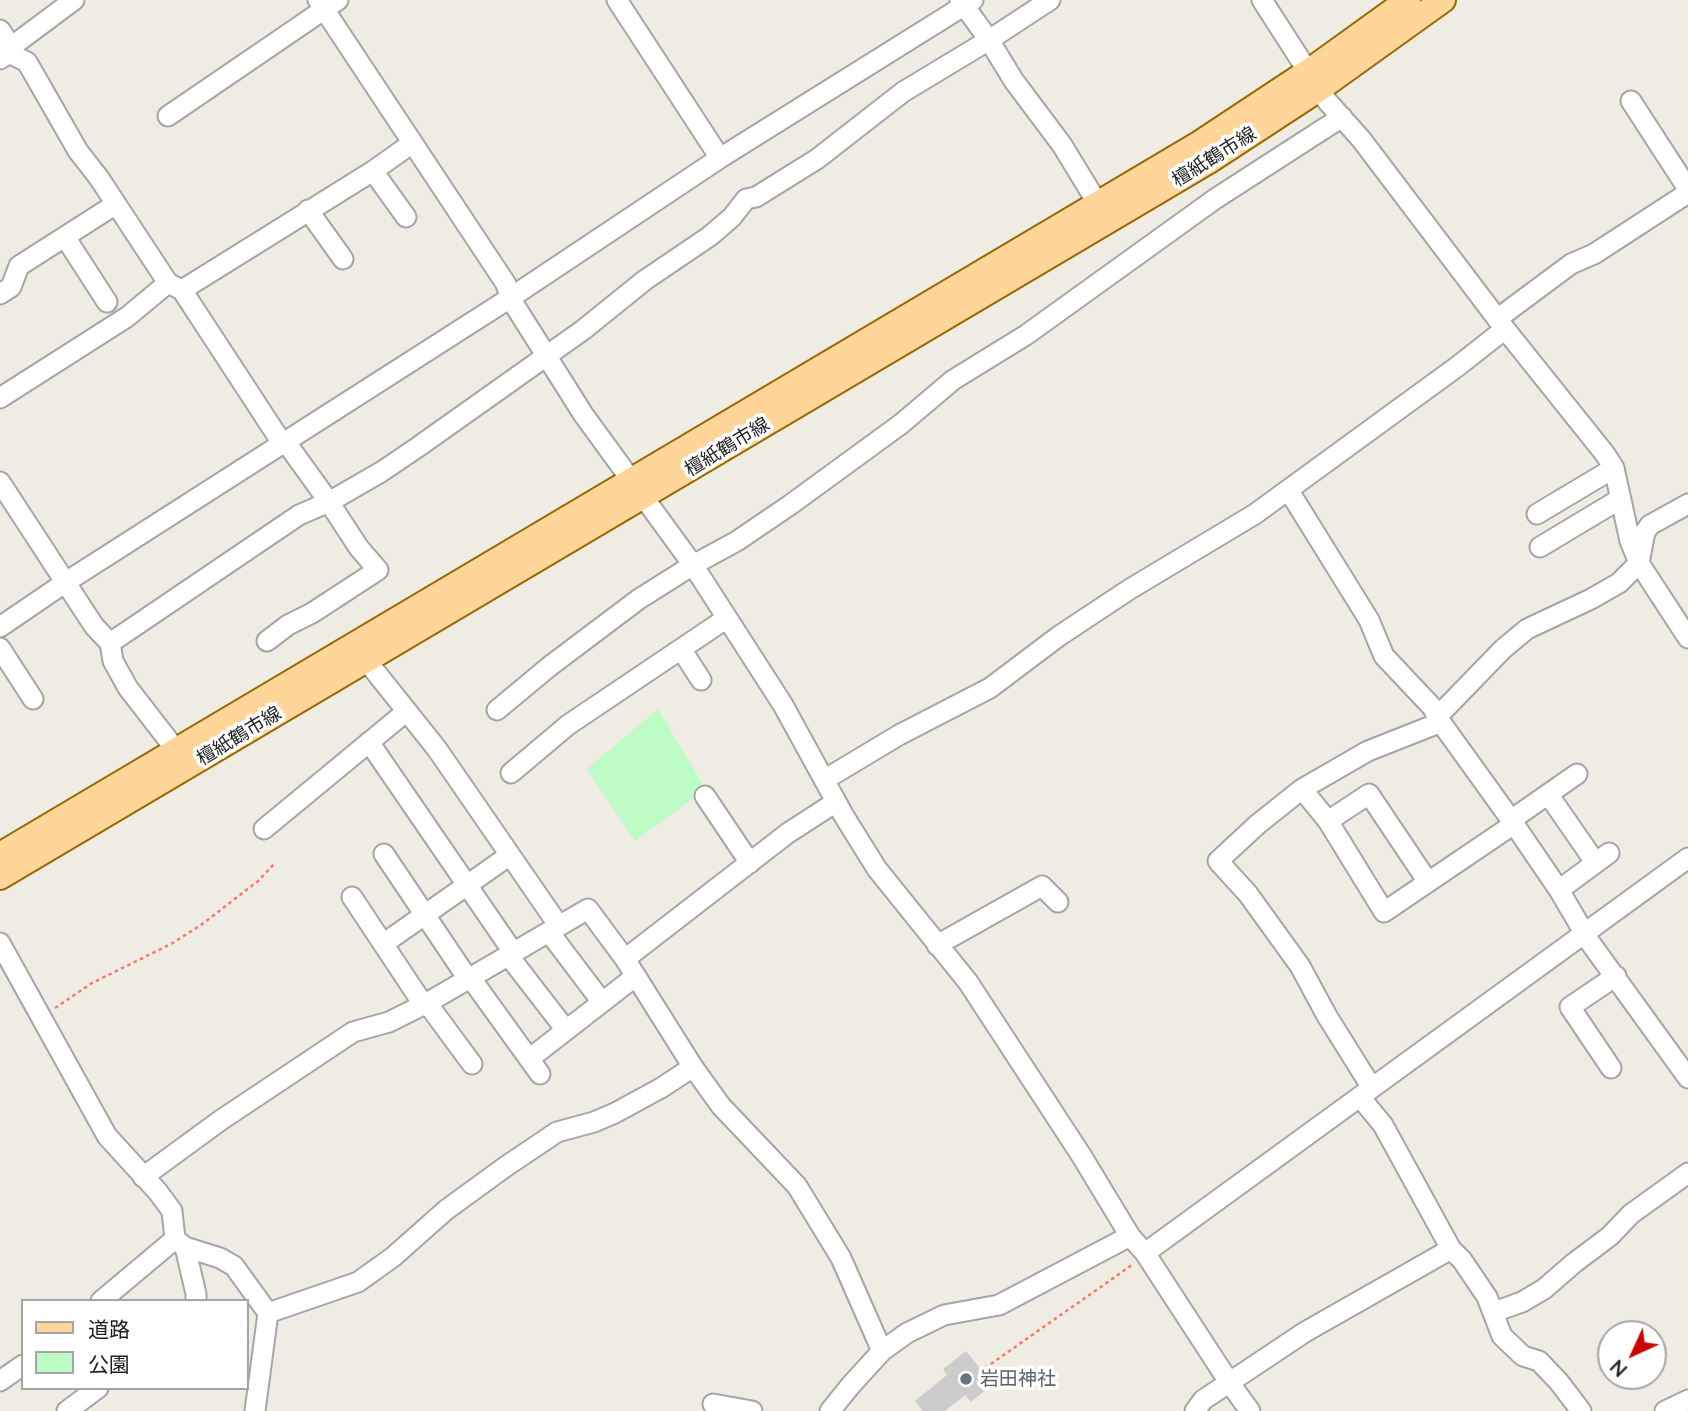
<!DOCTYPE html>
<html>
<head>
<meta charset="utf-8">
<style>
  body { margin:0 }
  #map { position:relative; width:1688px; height:1411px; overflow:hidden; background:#efece3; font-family:Lato,"Noto Sans JP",sans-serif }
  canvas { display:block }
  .legend { position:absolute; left:21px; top:1299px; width:228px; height:91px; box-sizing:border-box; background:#fff; border:2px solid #a5a5a5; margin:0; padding:9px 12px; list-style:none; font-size:21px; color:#1e1e1e }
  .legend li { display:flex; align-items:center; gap:14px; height:35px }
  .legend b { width:35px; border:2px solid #a5a5a5 }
  .north { position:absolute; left:1597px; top:1320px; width:70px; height:70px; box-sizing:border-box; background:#fff; border:2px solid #a5a5a5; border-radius:50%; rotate:225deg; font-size:19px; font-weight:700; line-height:28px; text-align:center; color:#1e1e1e }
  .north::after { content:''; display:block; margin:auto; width:24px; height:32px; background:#cc0500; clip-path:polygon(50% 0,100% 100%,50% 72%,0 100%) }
</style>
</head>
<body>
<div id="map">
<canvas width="1688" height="1411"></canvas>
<ul class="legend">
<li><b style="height:9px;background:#ffd599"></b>道路</li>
<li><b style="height:19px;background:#befcc5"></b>公園</li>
</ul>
<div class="north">N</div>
</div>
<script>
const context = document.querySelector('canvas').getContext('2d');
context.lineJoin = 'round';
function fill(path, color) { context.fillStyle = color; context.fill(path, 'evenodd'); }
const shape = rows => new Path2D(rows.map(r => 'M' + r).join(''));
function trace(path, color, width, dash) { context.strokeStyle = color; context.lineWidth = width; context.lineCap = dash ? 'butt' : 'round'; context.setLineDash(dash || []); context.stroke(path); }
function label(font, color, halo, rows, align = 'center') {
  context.font = font + ' Lato,"Noto Sans JP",sans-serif'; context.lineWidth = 7; context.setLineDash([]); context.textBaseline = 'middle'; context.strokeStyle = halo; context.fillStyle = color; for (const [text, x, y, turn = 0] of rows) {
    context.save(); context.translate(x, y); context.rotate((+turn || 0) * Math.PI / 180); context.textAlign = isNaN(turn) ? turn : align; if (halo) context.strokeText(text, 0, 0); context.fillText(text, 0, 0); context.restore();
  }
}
const religious = shape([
  [966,1351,993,1384,971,1402,965,1395,945,1411,923,1411,915,1401,947,1375,943,1369]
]);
const park = shape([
  [658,709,706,789,635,841,587,769]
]);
const path = shape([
  [55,1008,92,983,171,944,201,925,258,881,275,863],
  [985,1368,1132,1265]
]);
const minor = shape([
  [318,0,506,284,510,298,583,414,693,565,783,705,844,816,877,869,968,982,1081,1155,1130,1236,1145,1253,1229,1382,1250,1411],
  [617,0,720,158],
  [960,0,989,40,1014,81,1062,145,1098,204],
  [1262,0,1327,101,1361,139,1505,329,1605,454,1614,468,1630,541,1639,563,1688,638],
  [0,30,12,48],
  [9,53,15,44,74,0],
  [0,59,9,53,27,62,78,151,99,178,168,283,182,290,282,443],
  [1631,101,1688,189],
  [168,116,338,0],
  [373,171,406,217],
  [308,210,343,259],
  [65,237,107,302],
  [182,290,373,171,411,144],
  [0,294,11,287,19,266,116,204],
  [1497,319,1571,264,1594,254,1688,193],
  [0,398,127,317,168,283],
  [0,482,94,626,110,643,113,661,128,688,176,750],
  [1289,491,1369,620,1384,656,1433,708,1437,717],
  [1688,504,1650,525,1645,532,1639,563,1619,583,1591,599,1527,629,1503,649,1437,717,1514,824,1559,890,1589,941,1688,1078],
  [1537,514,1614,468],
  [1540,547,1620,499],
  [0,627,66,582,510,298,720,158,973,0],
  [267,641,288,625,312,613,378,570,359,548,329,502,285,441],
  [110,643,299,515,329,502,381,472,418,447,583,330,645,280,710,236,732,217,746,199,756,197,817,159,903,92,989,40,1050,0],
  [0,648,33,699],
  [681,649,701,680],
  [366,660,437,749,559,926],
  [497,710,550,666,639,599,693,565,737,541,790,505,901,424,953,380,1026,335,1215,199,1342,117],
  [369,742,513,952],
  [511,773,568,725,727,618],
  [824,780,899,735,990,688,1059,636,1130,589,1255,514,1458,366,1505,329],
  [1302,789,1328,821,1384,912,1514,824],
  [1548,794,1595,862],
  [705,796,750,863],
  [836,802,788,833,625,959,693,1067,721,1106,797,1186,841,1258,882,1351],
  [1511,820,1577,774],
  [1328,821,1369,794,1428,882],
  [264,829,407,711],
  [384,854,468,979],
  [1559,890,1609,853],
  [352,897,423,1004],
  [549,932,602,1002],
  [0,943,107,1136,158,1192,172,1211,175,1239,185,1247,220,1258,234,1266,268,1313,255,1411],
  [383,944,510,855],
  [937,945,1042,886,1058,902],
  [508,955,566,1030],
  [470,977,540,1074],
  [427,1003,472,1064],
  [529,1059,636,976],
  [1611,1068,1570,1007,1616,976],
  [1372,1088,1327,1016,1300,966,1248,894,1218,861,1258,824,1302,789,1368,751,1439,723],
  [1360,1097,1383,1125,1451,1249,1462,1260,1487,1297,1502,1336,1523,1356,1539,1361,1559,1382,1581,1411],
  [143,1177,221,1120,353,1032,389,1022,427,1003,588,909,625,959],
  [185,1247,196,1294,196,1301],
  [1145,1253,1688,858],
  [101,1301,175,1239],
  [1494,1312,1522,1302,1544,1289,1574,1263,1610,1236,1631,1214,1688,1173],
  [268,1313,358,1282,393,1257,446,1210,505,1167,557,1132,594,1122,615,1113,661,1088,693,1067],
  [0,1381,23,1365],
  [713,1404,752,1411],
  [67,1411,98,1388],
  [830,1411,851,1385,882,1351,907,1333,944,1315,999,1305,1130,1236],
  [1195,1411,1203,1400,1305,1332,1451,1249],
  [1665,1411,1688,1400]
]);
const major = shape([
  [0,855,1200,143,1315,67,1408,0],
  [0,877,1209,161,1319,89,1443,0]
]);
const markers = [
  [966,1379,7,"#6b7280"]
];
const streetNames = [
  ["檀紙鶴市線",1214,157,-32],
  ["檀紙鶴市線",727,447,-31],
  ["檀紙鶴市線",239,736,-31]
];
const worshipNames = [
  ["岩田神社",980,1379]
];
fill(religious, '#ccc');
fill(park, '#befcc5');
trace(minor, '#a5a5a5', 23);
trace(major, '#986900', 28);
trace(path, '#ff7865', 2.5, [3.5, 3.5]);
trace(minor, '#fff', 19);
trace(major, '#ffd599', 24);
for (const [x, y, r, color] of markers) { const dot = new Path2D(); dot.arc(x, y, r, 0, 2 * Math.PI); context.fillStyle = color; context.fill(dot); trace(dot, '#fff', 2.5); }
label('19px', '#1e1e1e', '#fff', streetNames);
label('19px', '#5b616d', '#fff', worshipNames, 'left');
</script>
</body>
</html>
